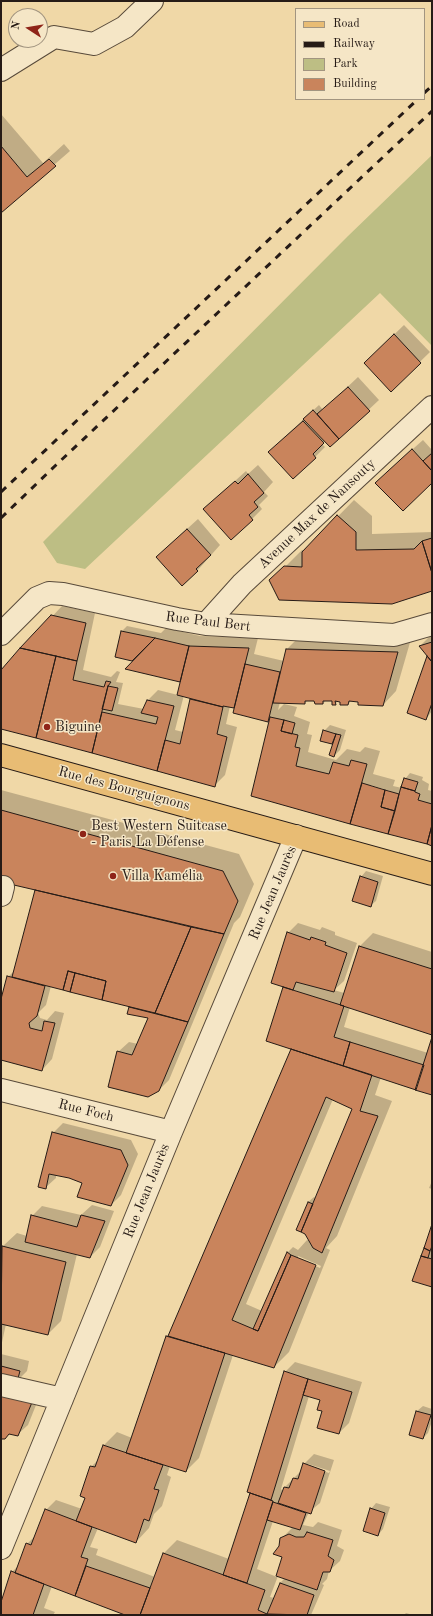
<!DOCTYPE html>
<html>
<head>
<meta charset="utf-8">
<style>
  body { margin:0 }
  #map { position:relative; width:433px; height:1616px; overflow:hidden; background:#f0d8a7; font-family:"Old Standard TT",serif }
  canvas { display:block }
  .frame { position:absolute; inset:0; border:2px solid #261b16; pointer-events:none }
  .legend { position:absolute; left:295px; top:8px; width:130px; height:92px; box-sizing:border-box; background:#f5e6c6; border:1px solid #a29580; margin:0; padding:5px 7px; list-style:none; font-size:12px; color:#261b16 }
  .legend li { display:flex; align-items:center; gap:8px; height:20px }
  .legend b { width:20px; border:1px solid #a29580 }
  .north { position:absolute; left:8px; top:8px; width:40px; height:40px; box-sizing:border-box; background:#f5e6c6; border:1px solid #a29580; border-radius:50%; rotate:282deg; font-size:11px; font-weight:700; line-height:16px; text-align:center; color:#261b16 }
  .north::after { content:''; display:block; margin:auto; width:14px; height:18px; background:#8f2418; clip-path:polygon(50% 0,100% 100%,50% 72%,0 100%) }
</style>
</head>
<body>
<div id="map">
<canvas width="433" height="1616"></canvas>
<div class="frame"></div>
<ul class="legend">
<li><b style="height:5px;background:#e8bc74"></b>Road</li>
<li><b style="height:5px;background:#261b16"></b>Railway</li>
<li><b style="height:11px;background:#bdbe84"></b>Park</li>
<li><b style="height:11px;background:#c9845c"></b>Building</li>
</ul>
<div class="north">N</div>
</div>
<script>
const context = document.querySelector('canvas').getContext('2d');
context.lineJoin = 'round';
function fill(path, color) { context.fillStyle = color; context.fill(path, 'evenodd'); }
const shape = rows => new Path2D(rows.map(r => 'M' + r).join(''));
function trace(path, color, width, dash) { context.strokeStyle = color; context.lineWidth = width; context.lineCap = dash ? 'butt' : 'round'; context.setLineDash(dash || []); context.stroke(path); }
function label(font, color, halo, rows, align = 'center') {
  context.font = font + ' "Old Standard TT",serif'; context.lineWidth = 3; context.setLineDash([]); context.textBaseline = 'middle'; context.strokeStyle = halo; context.fillStyle = color; for (const [text, x, y, turn = 0] of rows) {
    context.save(); context.translate(x, y); context.rotate((+turn || 0) * Math.PI / 180); context.textAlign = isNaN(turn) ? turn : align; if (halo) context.strokeText(text, 0, 0); context.fillText(text, 0, 0); context.restore();
  }
}
const green = shape([
  [432,155,432,346,380,293,85,569,57,563,43,542,348,236]
]);
const shadow = shape([
  [1,114,43,163,64,144,70,151,1,211],
  [404,325,430,352,391,390,375,353],
  [358,377,379,400,330,446,325,441,322,444,325,447,315,457,279,442,319,405,323,410],
  [423,440,432,450,432,482,387,472],
  [258,465,273,482,264,492,268,496,259,505,262,509,252,519,215,499,246,471,248,474],
  [354,500,372,516,372,534,432,532,432,590,271,581,302,550,305,550],
  [198,519,220,545,197,571,167,547],
  [62,606,95,613,83,670,111,677,117,671,120,672,116,682,123,683,118,704,144,709,148,700,158,690,178,695,181,681,127,668,148,646,122,631,127,626,161,633,166,628,200,636,258,638,254,654,284,661,287,649,300,636,411,639,396,691,383,705,352,700,348,704,339,700,335,704,333,700,326,700,323,704,315,700,308,700,305,703,280,702,278,710,284,704,297,707,294,716,310,722,307,734,312,735,308,752,336,760,347,749,360,752,365,747,380,751,373,774,395,780,393,786,402,788,405,779,410,773,423,777,422,780,429,784,428,790,432,791,432,845,252,796,271,718,268,720,235,707,230,706,226,724,237,727,225,775,215,785,1,728,1,671],
  [184,695,192,697,183,732,175,730],
  [370,785,390,791,390,793,370,787],
  [432,634,432,711,426,719,408,713,428,656,420,646],
  [330,725,346,730,340,750,334,756,334,743,322,740,324,731],
  [1,790,239,854,254,884,240,917,234,923,169,1080,158,1091,118,1052,129,1042,138,1044,149,1017,128,1013,130,1006,51,986,46,1005,38,1013,40,1018,47,1020,55,1011,64,1013,52,1059,42,1070,1,1059,1,1003,8,977,15,970,36,889,1,881],
  [366,871,383,876,376,901,370,906,361,877],
  [298,923,320,930,322,927,335,932,335,935,357,943,344,981,334,990,344,993,360,946,373,933,432,952,432,1034,350,1007,344,1027,428,1053,432,1040,432,1094,381,1077,375,1095,392,1101,337,1236,326,1248,330,1250,289,1352,274,1367,233,1355,199,1458,186,1471,170,1466,167,1475,171,1477,162,1506,154,1514,149,1528,136,1542,98,1528,90,1547,98,1549,96,1555,155,1577,164,1553,177,1540,229,1559,251,1492,285,1372,295,1362,362,1382,349,1423,339,1433,323,1410,321,1400,309,1396,281,1489,283,1492,285,1487,302,1470,304,1464,314,1454,334,1460,320,1503,309,1512,303,1525,313,1527,318,1522,342,1530,337,1546,344,1550,340,1561,329,1571,327,1579,322,1584,324,1585,311,1615,128,1615,52,1586,44,1608,55,1612,53,1615,1,1615,1,1605,12,1572,19,1565,27,1544,36,1535,46,1510,56,1500,82,1509,86,1497,91,1467,99,1459,103,1446,117,1432,132,1438,167,1336,171,1332,293,1049,268,1041,285,986,288,933],
  [333,1099,354,1108,316,1198,314,1197,308,1202,310,1241,307,1240,298,1250,293,1247,287,1253,262,1311,246,1304],
  [298,1256,321,1266,320,1268,298,1258],
  [308,1464,330,1471,329,1473,308,1466],
  [273,1521,293,1527,281,1539,280,1546,284,1556,277,1577,257,1569],
  [278,1576,285,1578,280,1583,274,1598,270,1597],
  [63,1123,131,1140,138,1154,121,1195,111,1205,84,1183,69,1178,56,1174,56,1178,45,1188,53,1133],
  [432,1181,432,1189,429,1188],
  [92,1205,114,1211,100,1247,90,1257,77,1254,61,1321,48,1334,6,1324,1,1347,1,1256,3,1246,17,1233,27,1236,32,1216,42,1206,81,1215],
  [432,1227,432,1286,414,1280],
  [1,1354,29,1361,27,1371,17,1381,1,1377],
  [42,1390,28,1425,17,1435,10,1433,1,1438],
  [423,1406,432,1409,432,1421,428,1433,423,1438,417,1411],
  [376,1503,390,1507,383,1529,378,1535,371,1509],
  [406,1613,413,1615,404,1615]
]);
const building = shape([
  [1,146,27,177,49,159,56,166,1,213,1,146],
  [394,334,421,363,391,392,364,363,394,334],
  [348,387,370,411,339,439,317,414,348,387],
  [313,410,339,439,330,447,303,419,313,410],
  [303,421,324,443,313,454,316,458,293,479,268,452,303,421],
  [412,449,432,471,432,483,403,511,375,483,412,449],
  [432,453,432,471,423,461,432,453],
  [248,474,264,493,254,502,258,507,249,515,253,520,231,540,203,509,235,481,238,484,248,474],
  [337,515,356,532,356,550,414,549,422,541,432,573,432,591,392,604,279,600,269,580,284,566,302,567,302,552,337,515],
  [187,529,211,555,196,569,198,571,182,586,156,557,187,529],
  [432,538,432,573,422,541,432,538],
  [51,615,86,623,77,661,20,648,51,615],
  [121,631,155,638,132,661,115,657,121,631],
  [155,638,189,646,180,682,125,669,155,638],
  [432,642,432,662,419,646,432,642],
  [189,646,249,648,234,708,223,706,223,707,177,695,189,646],
  [20,648,56,656,36,738,1,729,1,670,20,648],
  [286,649,398,652,383,706,358,705,358,702,349,701,348,705,340,705,340,702,335,701,336,705,332,705,332,701,323,701,323,704,315,704,314,701,305,701,305,704,273,703,286,649],
  [56,656,77,661,73,680,104,687,106,681,111,682,108,686,92,753,36,738,56,656],
  [427,656,432,662,432,703,426,720,407,713,427,656],
  [245,664,280,672,268,722,233,713,245,664],
  [108,686,118,688,112,711,102,709,108,686],
  [190,699,223,707,217,734,227,737,215,787,157,771,165,740,180,744,190,699],
  [147,700,174,706,157,771,92,753,102,712,156,724,158,717,141,713,147,700],
  [270,717,284,720,281,731,298,735,295,747,300,748,296,766,329,774,333,762,349,766,351,760,367,764,350,824,251,796,270,717],
  [284,720,295,723,292,734,281,731,284,720],
  [323,730,336,734,332,744,320,741,323,730],
  [336,734,341,735,334,757,329,755,336,734],
  [404,778,418,782,415,791,401,787,404,778],
  [362,783,385,790,381,807,395,811,388,834,350,824,362,783],
  [401,787,415,791,415,792,420,794,418,800,432,804,432,825,427,844,388,834,401,787],
  [385,790,399,794,395,811,381,807,385,790],
  [1,810,223,871,238,901,224,934,1,882,1,810],
  [432,825,432,846,427,844,432,825],
  [360,876,378,882,371,907,352,901,360,876],
  [35,890,191,927,155,1013,102,1000,106,981,68,971,63,990,12,977,35,890],
  [191,927,224,934,188,1022,155,1013,191,927],
  [287,932,310,940,311,937,326,942,325,945,347,953,334,992,296,982,293,990,271,983,287,932],
  [359,946,432,969,432,1035,340,1005,359,946],
  [68,971,75,973,70,992,63,990,68,971],
  [75,973,106,981,102,1000,70,992,75,973],
  [7,976,45,986,37,1016,29,1023,30,1028,42,1031,44,1021,55,1023,42,1071,1,1060,1,999,7,976],
  [283,987,344,1006,334,1037,350,1042,343,1066,266,1041,283,987],
  [129,1007,188,1022,159,1091,148,1097,108,1087,117,1051,132,1055,148,1018,127,1014,129,1007],
  [432,1037,432,1095,415,1090,432,1037],
  [350,1042,424,1065,416,1090,343,1066,350,1042],
  [291,1049,372,1075,360,1111,378,1116,322,1253,313,1248,305,1234,301,1232,352,1109,326,1097,232,1320,258,1331,291,1255,316,1265,274,1368,168,1336,291,1049],
  [52,1132,121,1150,128,1165,111,1206,77,1197,82,1183,69,1178,49,1174,46,1189,38,1187,52,1132],
  [308,1202,313,1204,301,1232,296,1230,308,1202],
  [31,1215,77,1227,81,1215,105,1221,90,1258,25,1242,31,1215],
  [432,1224,432,1246,430,1251,424,1248,432,1224],
  [2,1246,66,1262,48,1335,1,1324,2,1246],
  [424,1248,430,1251,428,1258,421,1256,424,1248],
  [287,1252,291,1255,258,1331,253,1329,287,1252],
  [421,1256,432,1259,432,1287,412,1281,421,1256],
  [166,1336,225,1353,186,1472,126,1453,166,1336],
  [1,1366,20,1371,17,1382,1,1379,1,1366],
  [284,1371,308,1379,271,1500,247,1492,284,1371],
  [308,1379,352,1392,339,1434,317,1428,322,1411,317,1410,320,1400,303,1395,308,1379],
  [1,1392,33,1400,18,1436,9,1434,5,1439,1,1439,1,1392],
  [416,1411,431,1415,423,1439,409,1435,416,1411],
  [103,1445,163,1465,154,1489,159,1490,149,1521,144,1519,136,1543,76,1521,85,1498,80,1496,90,1466,95,1467,103,1445],
  [303,1463,325,1471,311,1514,278,1503,284,1487,289,1488,293,1478,298,1479,303,1463],
  [250,1493,273,1501,247,1583,223,1575,250,1493],
  [273,1502,306,1513,300,1530,267,1520,273,1502],
  [370,1508,385,1513,378,1536,363,1531,370,1508],
  [45,1509,92,1527,81,1557,88,1559,75,1596,15,1573,26,1543,31,1545,45,1509],
  [307,1532,333,1540,328,1556,334,1560,330,1572,323,1572,317,1590,276,1576,282,1557,273,1554,279,1546,280,1538,289,1534,296,1537,304,1537,307,1532],
  [163,1553,265,1590,258,1610,267,1614,266,1615,140,1615,163,1553],
  [86,1566,150,1588,140,1615,125,1615,75,1596,86,1566],
  [11,1571,44,1584,33,1615,1,1615,1,1602,11,1571],
  [280,1583,314,1595,307,1615,267,1614,280,1583]
]);
const minor = shape([
  [1,70,54,37,94,44,125,27,152,1],
  [206,624,242,584,432,407],
  [1,634,37,598,49,593,63,594,177,619,206,624,394,635,432,624],
  [1,895,3,887],
  [1,1090,171,1132],
  [1,1385,62,1399],
  [1,1548,171,1132,296,836]
]);
const major = shape([
  [1,755,432,874]
]);
const rail = shape([
  [424,93,432,86],
  [1,492,418,99],
  [1,518,56,465,432,111]
]);
const markers = [
  [47,727,4,"#8f2418"],
  [83,834,4,"#8f2418"],
  [113,876,4,"#8f2418"]
];
const streetNames = [
  ["Avenue Max de Nansouty",317,514,-43],
  ["Rue Paul Bert",208,622,7],
  ["Rue des Bourguignons",124,789,15],
  ["Rue Jean Jaurès",273,893,-67],
  ["Rue Foch",86,1111,14],
  ["Rue Jean Jaurès",147,1191,-68]
];
const poiNames = [
  ["Biguine",55,727],
  ["Best Western Suitcase",91,826],
  ["- Paris La Défense",91,842],
  ["Villa Kamélia",121,876]
];
fill(green, '#bdbe84');
fill(shadow, '#0003');
fill(building, '#c9845c');
trace(building, '#261b16', 1);
trace(minor, '#584a3a', 24);
trace(major, '#261b16', 24);
trace(minor, '#f5e6c6', 22);
trace(major, '#e8bc74', 22);
trace(rail, '#261b16', 3, [7, 7]);
for (const [x, y, r, color] of markers) { const dot = new Path2D(); dot.arc(x, y, r, 0, 2 * Math.PI); context.fillStyle = color; context.fill(dot); trace(dot, '#f5e6c6', 1.5); }
label('14px', '#261b16', '#f5e6c6', streetNames);
label('14px', '#261b16', '#f5e6c6', poiNames, 'left');
</script>
</body>
</html>
